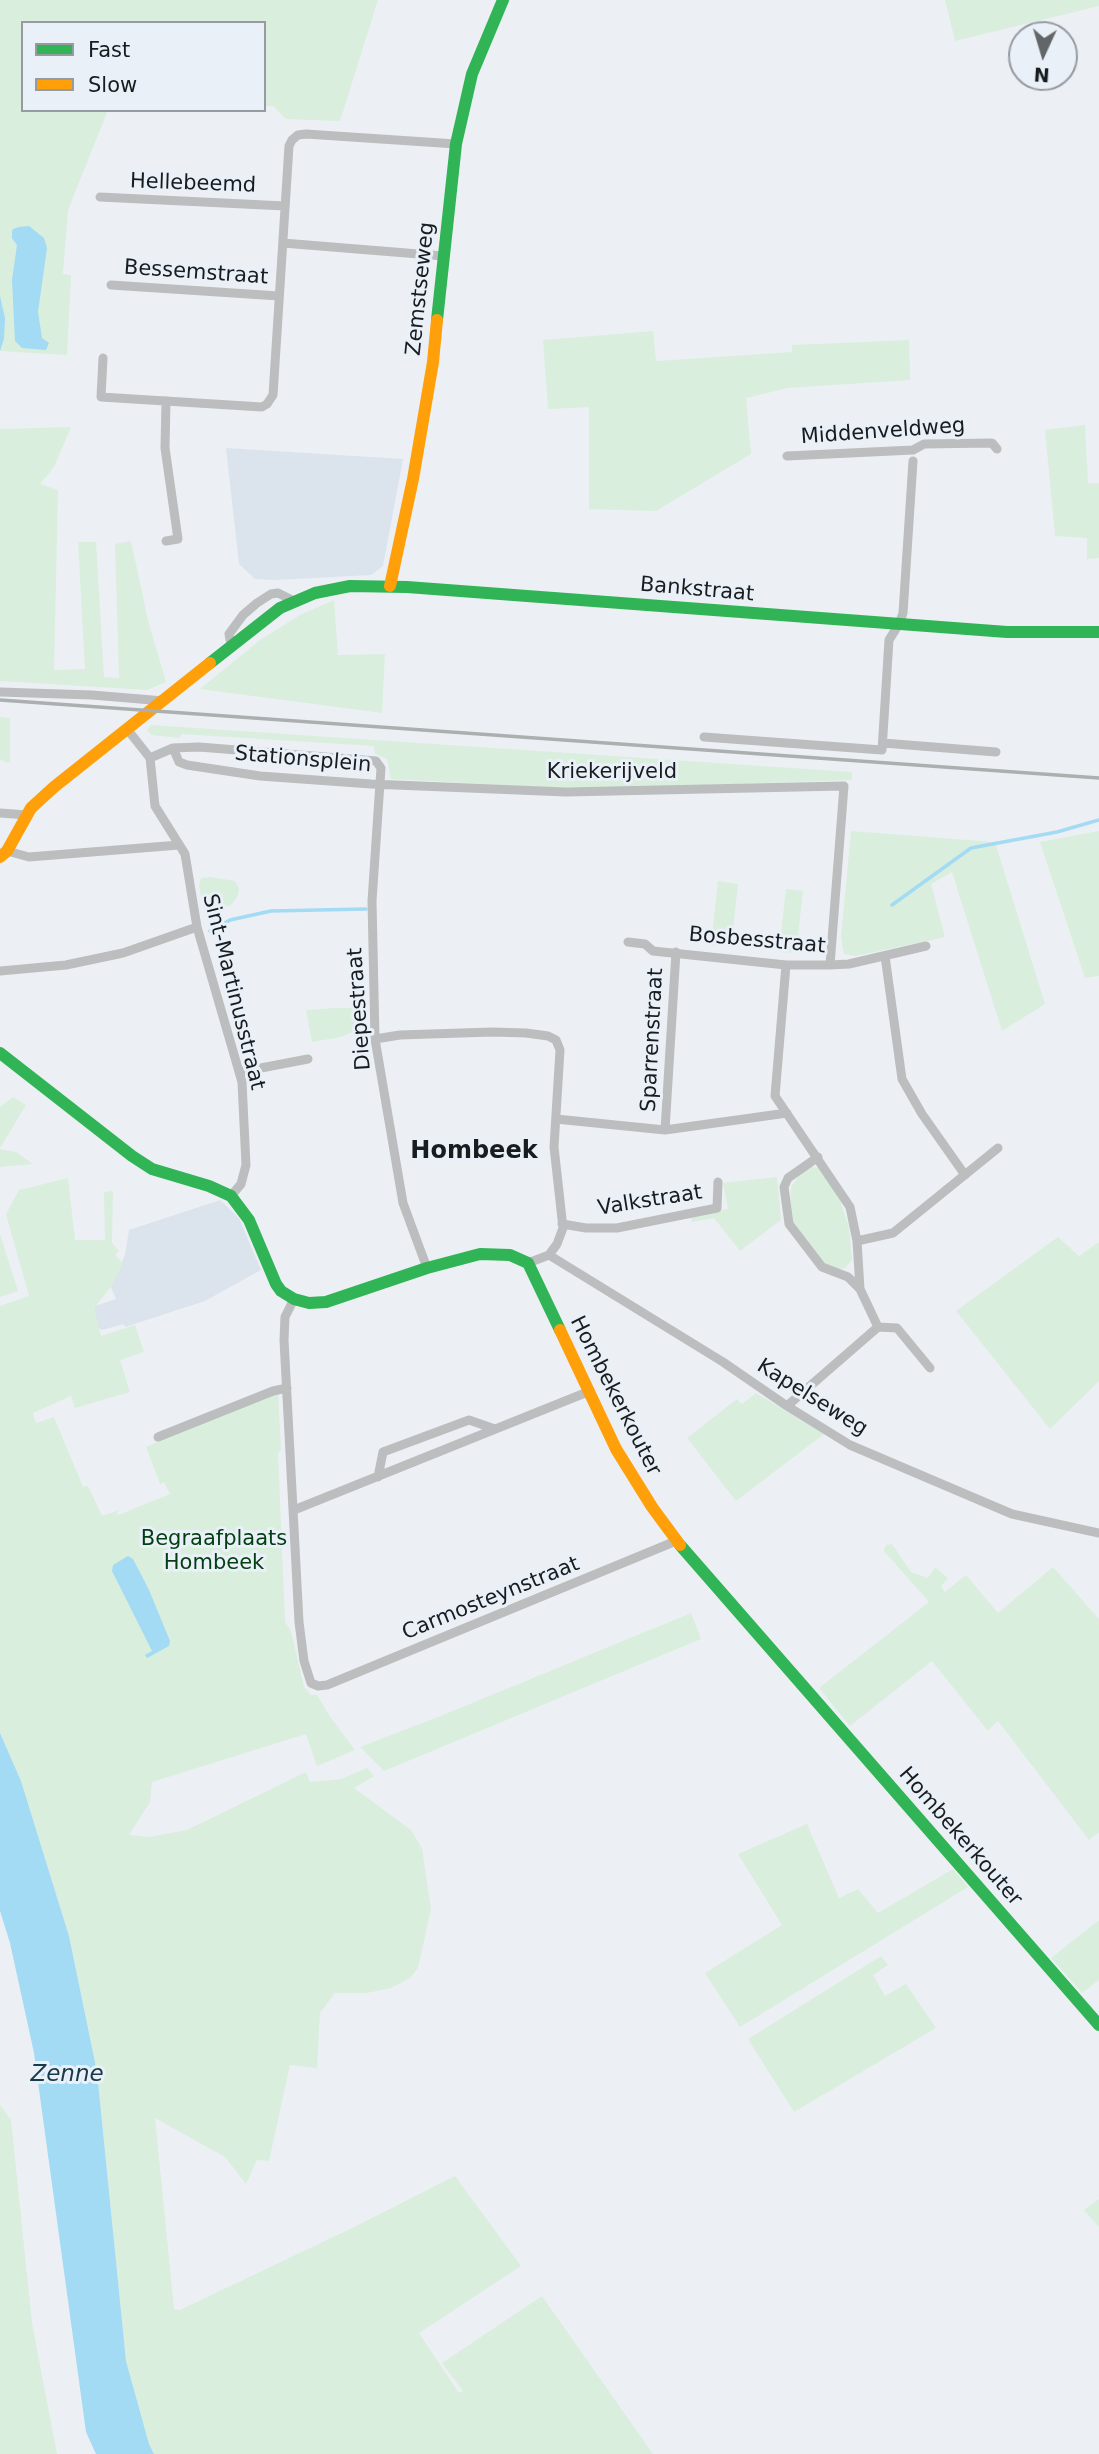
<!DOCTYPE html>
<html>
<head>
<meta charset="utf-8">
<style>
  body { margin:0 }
  #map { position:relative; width:1099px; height:2454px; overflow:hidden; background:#ecf0f4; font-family:"DejaVu Sans",sans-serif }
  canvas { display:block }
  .legend { position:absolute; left:21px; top:21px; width:245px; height:91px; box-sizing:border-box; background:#e9f0f8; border:2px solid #969ba1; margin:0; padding:9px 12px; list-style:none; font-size:21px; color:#191c1e }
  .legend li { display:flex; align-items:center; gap:14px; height:35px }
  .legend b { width:35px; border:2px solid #969ba1 }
  .north { position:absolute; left:1008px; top:21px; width:70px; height:70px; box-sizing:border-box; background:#e9f0f8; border:2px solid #969ba1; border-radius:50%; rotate:184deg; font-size:19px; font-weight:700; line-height:28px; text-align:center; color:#191c1e }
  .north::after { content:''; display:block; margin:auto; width:24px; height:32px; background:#636669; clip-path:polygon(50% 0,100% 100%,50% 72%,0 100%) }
</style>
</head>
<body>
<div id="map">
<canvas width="1099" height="2454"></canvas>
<ul class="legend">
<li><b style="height:9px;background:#30b455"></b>Fast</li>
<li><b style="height:9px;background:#ff9f0a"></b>Slow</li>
</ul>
<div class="north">N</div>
</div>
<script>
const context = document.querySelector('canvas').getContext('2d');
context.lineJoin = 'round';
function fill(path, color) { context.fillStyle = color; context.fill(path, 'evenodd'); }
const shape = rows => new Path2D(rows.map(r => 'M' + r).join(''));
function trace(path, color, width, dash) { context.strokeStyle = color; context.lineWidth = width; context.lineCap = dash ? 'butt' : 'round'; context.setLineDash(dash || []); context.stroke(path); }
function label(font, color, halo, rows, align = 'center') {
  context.font = font + ' "DejaVu Sans",sans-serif'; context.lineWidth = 6; context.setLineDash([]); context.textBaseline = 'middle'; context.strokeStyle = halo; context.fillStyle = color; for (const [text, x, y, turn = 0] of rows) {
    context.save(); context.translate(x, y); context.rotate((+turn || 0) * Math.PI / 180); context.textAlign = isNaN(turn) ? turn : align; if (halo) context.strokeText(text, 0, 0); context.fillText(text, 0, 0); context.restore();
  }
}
const built = shape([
  [226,448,403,459,383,566,371,575,276,580,255,579,239,564],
  [220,1200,239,1218,261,1270,205,1301,125,1327,124,1324,102,1330,97,1327,93,1314,95,1306,116,1299,111,1287,125,1255,129,1230]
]);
const green = shape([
  [0,0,378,0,340,121,286,119,273,106,264,106,264,23,23,23,23,110,108,110,68,210,63,274,71,275,67,355,0,351],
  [945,0,1099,0,1099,6,955,41],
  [653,331,656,361,792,352,792,345,909,340,910,380,788,388,746,398,751,454,656,511,589,509,589,407,548,409,543,340],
  [1085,425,1088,483,1099,483,1099,558,1087,559,1087,538,1055,536,1045,430],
  [71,427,54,467,40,484,58,490,54,670,85,669,78,542,96,542,104,677,119,678,115,544,131,541,148,620,166,682,147,690,0,681,0,429],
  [334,600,338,655,385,654,382,713,200,689,260,640,300,615],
  [0,717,10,718,10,763,0,760],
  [151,725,852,772,852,780,648,787,542,787,391,779,387,759,375,754,374,746,181,734,180,738,151,735,147,730],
  [851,831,995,842,1045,1004,1002,1031,952,872,931,884,945,937,856,956,844,954,841,937],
  [1099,831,1099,976,1085,978,1040,842],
  [210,877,235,881,239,888,238,896,231,905,208,913,204,909,199,886,201,878],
  [718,881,738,884,731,947,711,945],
  [786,889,803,891,796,953,779,952],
  [332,1008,364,1008,363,1024,355,1031,341,1037,312,1042,306,1010],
  [13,1097,26,1105,0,1148,0,1107],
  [0,1149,16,1152,33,1164,0,1167],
  [811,1167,819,1168,826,1175,840,1200,849,1228,852,1260,845,1268,839,1269,824,1265,792,1224,790,1210,791,1187,800,1174],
  [777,1177,781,1220,740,1251,714,1218,692,1222,691,1217,728,1209,723,1183],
  [68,1178,75,1240,105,1240,104,1192,113,1191,112,1243,119,1251,115,1255,123,1263,111,1287,94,1308,101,1336,135,1325,144,1352,120,1360,130,1392,75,1408,71,1396,33,1413,36,1423,54,1417,83,1487,88,1486,102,1516,119,1510,116,1516,170,1494,164,1482,160,1484,146,1447,278,1390,281,1450,278,1453,285,1622,291,1631,304,1687,311,1695,317,1695,329,1715,355,1750,317,1766,306,1734,152,1782,150,1802,129,1835,149,1837,187,1830,306,1772,310,1782,341,1779,367,1768,374,1776,354,1788,411,1830,422,1848,431,1909,418,1968,410,1978,391,1988,367,1993,335,1993,320,2013,317,2068,290,2065,269,2161,257,2160,246,2184,225,2157,155,2118,174,2309,180,2310,352,2228,455,2176,521,2266,419,2333,459,2393,463,2391,442,2363,542,2296,653,2454,154,2454,149,2444,126,2361,97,2072,69,1936,21,1781,0,1733,0,1306,29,1296,6,1214,19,1190],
  [0,1234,18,1291,0,1297],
  [1058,1237,1079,1256,1099,1242,1099,1381,1050,1429,956,1311],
  [756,1393,824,1434,736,1501,687,1438,737,1399,742,1404],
  [892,1544,911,1572,928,1578,935,1567,948,1578,941,1586,945,1592,966,1575,998,1613,1053,1567,1099,1619,1099,1832,1089,1840,998,1721,988,1731,932,1661,850,1726,819,1688,929,1602,884,1551,886,1545],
  [691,1613,701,1639,384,1771,360,1747,443,1715],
  [807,1824,839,1898,858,1889,878,1913,953,1869,968,1887,740,2027,705,1973,782,1925,738,1854],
  [1099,1920,1099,1980,1082,1993,1051,1958],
  [881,1956,888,1965,873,1975,885,1996,906,1984,936,2028,794,2112,748,2039],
  [0,2105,11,2120,32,2323,57,2454,0,2454],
  [1099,2199,1099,2227,1084,2210]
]);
const water = shape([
  [29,226,44,238,47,248,38,312,42,338,49,343,46,350,22,348,15,341,12,280,17,245,12,238,12,232,13,229,19,227],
  [0,296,5,318,4,339,0,351],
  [128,1556,133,1559,149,1590,170,1641,169,1646,147,1658,145,1655,152,1651,112,1571,113,1565],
  [0,1733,21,1781,69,1936,97,2072,126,2361,149,2444,154,2454,96,2454,86,2432,34,2053,10,1943,0,1911]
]);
const stream = shape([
  [892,905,971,848,1057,832,1099,820],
  [210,931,230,920,271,911,366,909]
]);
const street = shape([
  [100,197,285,206],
  [283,243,443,256],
  [111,285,279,296],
  [103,358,101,397,262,407,267,404,273,395,289,146,292,140,298,135,306,134,456,144],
  [787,456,913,450,924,444,992,443,997,449],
  [166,541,178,539,165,448,166,401],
  [234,645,230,640,229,634,243,615,257,603,271,594,278,593,294,601],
  [0,692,92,695,164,701],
  [127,729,150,758],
  [704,737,882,750,889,640,899,624,903,613,913,461],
  [883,743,996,752],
  [173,748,179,762,187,765,260,776,371,784,566,792,844,786,830,965],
  [150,758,173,748,199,747,376,761,381,768,372,901,375,1039,403,1203,427,1268],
  [150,758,155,806,185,854,197,927,242,1082,246,1165,241,1184,231,1196],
  [0,813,27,815],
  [7,851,29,857,179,845],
  [628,942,645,944,653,951,786,965,830,965,849,964,926,946],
  [885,956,902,1079,922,1114,965,1175],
  [786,965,775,1096,850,1207,857,1241,860,1289,878,1327,787,1406],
  [0,971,66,965,123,953,197,927],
  [375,1039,400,1035,492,1032,526,1033,548,1036,556,1040,560,1050,554,1147,563,1228,557,1244,549,1255],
  [240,1072,308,1059],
  [556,1119,665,1130,787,1113],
  [665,1130,676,952],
  [818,1157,788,1178,784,1187,789,1224,822,1267,848,1277,860,1289],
  [562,1224,586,1228,617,1228,717,1208,718,1182],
  [857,1241,893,1233,998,1148],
  [549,1255,723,1362,787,1406,850,1445,1012,1514,1099,1533],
  [528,1263,549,1255],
  [294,1299,285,1317,284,1340,299,1622,304,1661,311,1683,318,1686,327,1685,676,1541],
  [878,1327,897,1328,930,1368],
  [158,1437,273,1391,287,1388],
  [378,1477,383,1452,469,1420,495,1429],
  [294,1510,590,1391]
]);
const fast = shape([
  [437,320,456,144,472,74,503,0],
  [210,663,280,608,315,593,350,586,407,587,1007,632,1099,632],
  [0,1053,132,1156,152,1169,209,1186,231,1196,249,1220,276,1284,281,1291,294,1299,309,1303,326,1302,427,1268,480,1254,510,1255,528,1263,560,1330],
  [680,1545,1099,2025]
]);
const slow = shape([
  [390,586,413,479,433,362,437,320],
  [0,857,7,851,31,808,54,787,210,663],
  [560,1330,616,1449,652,1507,680,1545]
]);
const rail = shape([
  [0,700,1099,778]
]);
const streetNames = [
  ["Hellebeemd",193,184,2],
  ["Bessemstraat",196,273,4],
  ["Zemstseweg",421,289,-84],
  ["Middenveldweg",883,432,-4],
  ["Bankstraat",697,590,5],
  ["Stationsplein",303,760,5],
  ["Kriekerijveld",612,773],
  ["Bosbesstraat",757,941,5],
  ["Sint-Martinusstraat",233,992,76],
  ["Diepestraat",360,1009,-94],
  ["Sparrenstraat",653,1040,-87],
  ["Valkstraat",650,1201,-9],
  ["Hombekerkouter",615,1396,63],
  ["Kapelseweg",812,1398,32],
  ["Carmosteynstraat",491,1599,-22],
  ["Hombekerkouter",960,1837,49]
];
const parkNames = [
  ["Begraafplaats",214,1540],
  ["Hombeek",214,1564]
];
const waterNames = [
  ["Zenne",67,2075]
];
const quarterNames = [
  ["Hombeek",474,1152]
];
fill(built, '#dbe4ec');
fill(green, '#d9eedd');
fill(water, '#a3daf4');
trace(stream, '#a3daf4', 3.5);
trace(street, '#bbbdbe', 9);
trace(fast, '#30b455', 12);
trace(slow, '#ff9f0a', 12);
trace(rail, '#abafb0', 3.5);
label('21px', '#191c1e', '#e9f0f8', streetNames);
label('21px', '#013f10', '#e9f0f8', parkNames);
label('italic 23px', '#183a49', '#e9f0f8', waterNames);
label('bold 24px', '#191c1e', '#e9f0f8', quarterNames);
</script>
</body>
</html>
